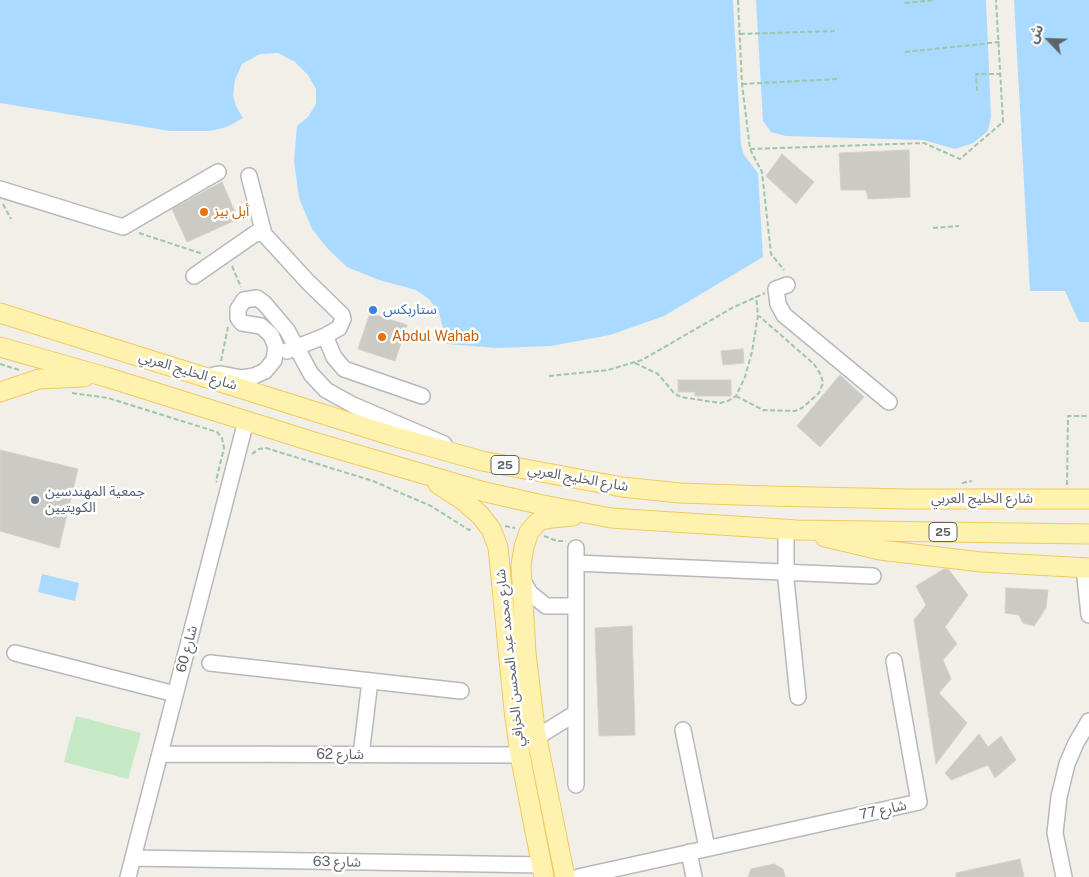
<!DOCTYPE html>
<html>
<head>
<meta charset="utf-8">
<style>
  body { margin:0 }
  #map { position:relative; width:1089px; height:877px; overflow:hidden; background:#f1efe8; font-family:"Public Sans","Noto Sans Arabic",sans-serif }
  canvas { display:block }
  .north { position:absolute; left:1024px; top:15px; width:50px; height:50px; -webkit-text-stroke:4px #fff; paint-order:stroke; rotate:294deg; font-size:14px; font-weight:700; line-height:20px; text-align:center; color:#5f6368 }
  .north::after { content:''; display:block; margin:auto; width:18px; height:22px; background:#5f6368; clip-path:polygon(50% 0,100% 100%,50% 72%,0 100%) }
</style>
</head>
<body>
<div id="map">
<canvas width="1089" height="877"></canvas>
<div class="north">ش</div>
</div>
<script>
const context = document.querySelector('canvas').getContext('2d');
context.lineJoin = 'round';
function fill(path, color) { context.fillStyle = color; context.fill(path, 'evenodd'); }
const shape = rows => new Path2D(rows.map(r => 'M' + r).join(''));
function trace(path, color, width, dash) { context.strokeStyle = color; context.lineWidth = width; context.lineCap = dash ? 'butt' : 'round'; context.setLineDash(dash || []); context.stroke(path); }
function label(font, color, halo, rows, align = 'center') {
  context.font = font + ' "Public Sans","Noto Sans Arabic",sans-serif'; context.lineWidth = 5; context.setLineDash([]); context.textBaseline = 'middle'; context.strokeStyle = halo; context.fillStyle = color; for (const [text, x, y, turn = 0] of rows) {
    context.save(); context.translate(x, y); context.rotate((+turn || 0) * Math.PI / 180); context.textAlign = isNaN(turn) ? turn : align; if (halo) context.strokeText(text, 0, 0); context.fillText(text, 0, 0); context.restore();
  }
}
const green = shape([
  [76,716,141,733,128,779,64,762]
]);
const water = shape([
  [0,0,733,0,741,145,744,155,758,173,763,257,664,316,610,335,551,346,497,348,447,344,439,313,429,299,416,290,379,280,347,267,328,249,312,229,299,198,294,161,297,126,308,117,316,104,316,89,308,75,295,62,278,53,260,54,242,64,235,80,233,95,236,106,243,118,227,127,210,131,170,131,0,103],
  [756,0,986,0,991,117,988,131,973,143,955,149,923,140,786,136,771,132,763,121],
  [1014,0,1089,0,1089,322,1079,322,1065,291,1030,291],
  [42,574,79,583,75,601,38,592]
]);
const building = shape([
  [909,150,910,197,868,199,866,190,841,190,839,153,909,150],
  [782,154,814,182,796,204,766,176,782,154],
  [222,182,238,219,187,242,172,209,222,182],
  [370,313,407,325,395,361,358,349,370,313],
  [743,349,744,363,723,365,721,351,743,349],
  [840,375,864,397,820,447,797,426,840,375],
  [678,380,731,380,731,396,695,396,695,392,678,392,678,380],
  [0,450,78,469,59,548,0,531,0,450],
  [944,569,949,570,968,595,945,627,957,644,943,660,951,679,939,693,967,723,936,764,914,620,926,605,916,586,944,569],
  [1006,588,1048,590,1046,608,1034,626,1023,623,1019,615,1005,613,1006,588],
  [632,626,635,735,599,736,595,628,632,626],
  [979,734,988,747,1001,736,1016,760,995,778,988,765,951,780,945,773,979,734],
  [1020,859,1024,877,956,877,956,873,1020,859],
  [774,864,783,869,785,877,748,877,751,869,774,864]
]);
const path = shape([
  [738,0,742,84,750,149,762,172,771,254,784,270],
  [905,3,934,0],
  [740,34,835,31],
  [905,52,1000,42],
  [742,84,837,79],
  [977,91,976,74,1001,74],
  [750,149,924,143,960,159,1003,122,996,0],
  [3,204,11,219],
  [933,228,959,226],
  [139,233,203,254],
  [232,266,241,287],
  [221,361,228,327],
  [635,363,658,374,674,393,681,397,720,403,728,401,736,396,745,377,752,352,758,315,756,296],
  [0,364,19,370],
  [549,376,608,370,642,360,732,308,765,293],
  [72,393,108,398,217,432,222,438,224,448,216,481,217,482],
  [736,396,763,410,795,411,802,408,819,393,823,383,821,375,814,364,759,316],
  [252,454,259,449,266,448,373,481,431,506,469,530,473,528],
  [962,483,972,481],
  [1067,485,1068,416,1089,416],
  [505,526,515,528],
  [544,536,557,541,566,541]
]);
const minor = shape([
  [249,176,264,234],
  [0,189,123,227,218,172],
  [194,276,256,233,264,234,308,282,342,315,343,319,339,328,325,336,287,351],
  [787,285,776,289,778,304,784,315,889,402],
  [325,336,334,357,344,369,422,396],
  [214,375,221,374,242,378,254,376,265,371,274,360,276,347,271,335,261,326,242,323,238,318,238,309,244,300,257,298,264,303,287,330,311,374,326,390,353,405,444,444],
  [786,529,786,580,798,697],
  [576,563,873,576],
  [1084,568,1089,615],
  [522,580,530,593,546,606,576,606],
  [15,653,175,694],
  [210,663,461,691],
  [683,730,707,848],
  [537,737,576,713],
  [160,754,520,755],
  [361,755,370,681],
  [576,785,576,548],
  [689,852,694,877],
  [133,858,542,865],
  [128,877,246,421],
  [578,877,919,802,894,661],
  [1064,877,1055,833,1059,797,1067,764,1076,743,1089,721]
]);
const major = shape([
  [0,313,396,437,482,461,622,487,680,493,768,496,907,499,1089,499],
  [0,347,106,377,314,442,485,492,538,504,611,518,797,530,1089,534],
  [0,392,39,379,84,377],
  [438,484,464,501,480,515,491,529,498,547,514,710,520,755,544,877],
  [825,537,880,550,981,562,1089,568],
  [565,877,535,729,526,653,521,565,524,547,529,532,535,525,541,520,552,518,573,516]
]);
const markers = [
  [204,212,5,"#e8710a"],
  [373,310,5,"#3f7fe0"],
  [382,337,5,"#e8710a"],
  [35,500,5,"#5c6f8a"]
];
const shields = [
  [505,465,28],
  [943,532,28]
];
const shieldNames = [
  ["25",505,465],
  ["25",943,532]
];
const foodNames = [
  ["أبل بيز",214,212],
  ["Abdul Wahab",392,337]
];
const shopNames = [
  ["ستاربكس",383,310]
];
const streetNames = [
  ["شارع الخليج العربي",188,371,17],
  ["شارع الخليج العربي",578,478,10],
  ["شارع الخليج العربي",982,499],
  ["شارع 60",187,649,-75],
  ["شارع محمد عبد المحسن الخرافي",510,658,-96],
  ["شارع 62",340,755],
  ["شارع 77",883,810,-12],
  ["شارع 63",337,862,1]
];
const serviceNames = [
  ["جمعية المهندسين",45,492],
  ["الكويتيين",45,508]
];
fill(green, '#c5e8c5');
fill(water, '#aadaff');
fill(building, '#cccac5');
trace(building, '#d6d1c6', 1);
trace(minor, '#b5b8bc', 18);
trace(major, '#f2c960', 21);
trace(path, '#9cc7a9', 2, [5, 2.5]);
trace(minor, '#fff', 15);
trace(major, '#fff2af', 19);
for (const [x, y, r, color] of markers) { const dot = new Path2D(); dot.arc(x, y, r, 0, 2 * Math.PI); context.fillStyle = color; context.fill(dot); trace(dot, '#fff', 2); }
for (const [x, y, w] of shields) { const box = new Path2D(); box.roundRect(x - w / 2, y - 9.5, w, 19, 4); context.fillStyle = '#fff'; context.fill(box); trace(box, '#5f6368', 1); }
label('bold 12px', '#5f6368', null, shieldNames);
label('14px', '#c56008', '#fff', foodNames, 'left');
label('14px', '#366cbe', '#fff', shopNames, 'left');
label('14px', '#5f6368', '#fff', streetNames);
label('14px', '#4e5e75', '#fff', serviceNames, 'left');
</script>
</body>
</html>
